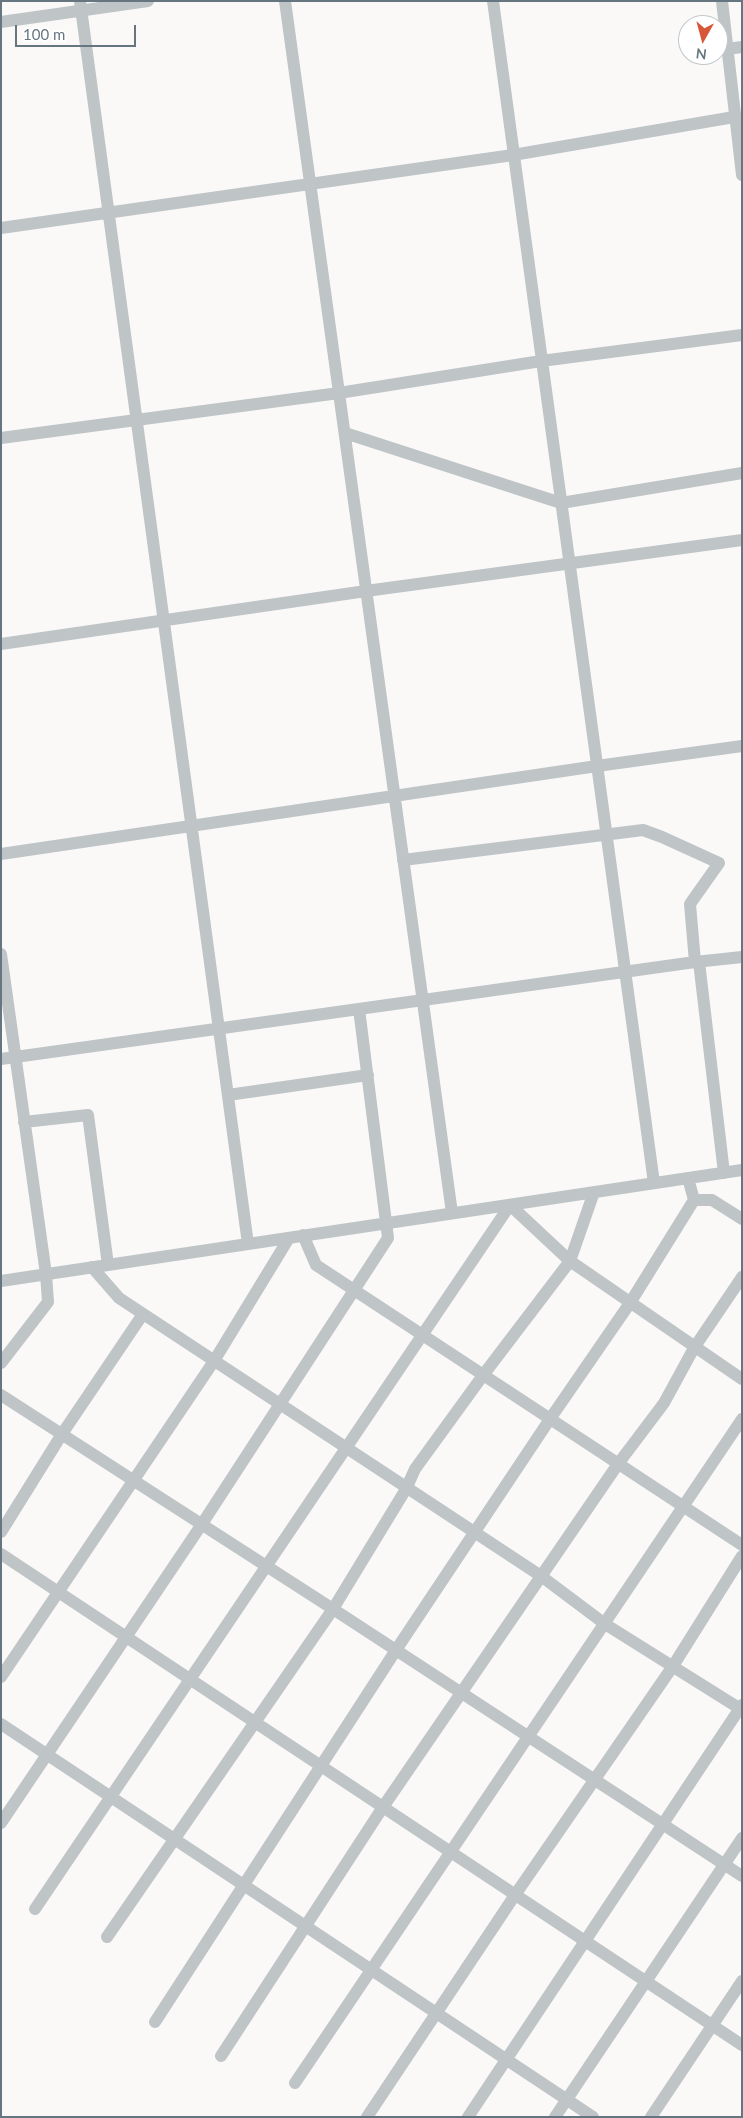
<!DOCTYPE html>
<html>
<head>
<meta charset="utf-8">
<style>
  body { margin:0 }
  #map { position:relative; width:743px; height:2118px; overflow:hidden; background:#faf9f8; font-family:Lato,sans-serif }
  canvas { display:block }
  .frame { position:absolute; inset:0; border:2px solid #667680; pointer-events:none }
  .north { position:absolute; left:678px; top:15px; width:50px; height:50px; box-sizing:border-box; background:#fff; border:1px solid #c2c8cc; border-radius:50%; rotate:187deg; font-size:14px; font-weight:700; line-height:20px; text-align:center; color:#667680 }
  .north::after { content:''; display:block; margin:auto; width:18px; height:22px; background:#d85739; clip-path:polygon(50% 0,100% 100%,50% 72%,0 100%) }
  .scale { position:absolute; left:15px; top:25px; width:121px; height:22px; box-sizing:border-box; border:2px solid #667680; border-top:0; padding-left:6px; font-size:15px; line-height:18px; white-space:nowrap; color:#667680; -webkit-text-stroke:4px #fff; paint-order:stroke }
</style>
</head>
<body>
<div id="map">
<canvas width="743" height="2118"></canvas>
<div class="frame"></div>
<div class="north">N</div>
<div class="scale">100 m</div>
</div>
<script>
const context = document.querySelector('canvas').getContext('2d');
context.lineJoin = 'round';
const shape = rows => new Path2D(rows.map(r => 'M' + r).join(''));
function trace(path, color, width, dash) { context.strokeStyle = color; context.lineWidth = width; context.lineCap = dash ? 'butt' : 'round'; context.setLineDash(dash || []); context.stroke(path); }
const minor = shape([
  [80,1,248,1244],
  [285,1,452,1213],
  [493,1,654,1183],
  [722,1,742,175],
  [1,22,148,1],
  [727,49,742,47],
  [1,228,513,155,734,117],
  [345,433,561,503,742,473],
  [1,438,339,393,541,361,742,335],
  [1,644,366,591,742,540],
  [1,854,597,766,742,746],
  [403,860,643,830,662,837,719,863,690,904,695,962,742,957],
  [1,954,46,1274,48,1302,1,1363],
  [699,962,724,1173],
  [1,1059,695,962],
  [228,1095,368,1075],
  [24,1122,88,1115,108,1265],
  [694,1200,712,1200,742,1219],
  [303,1235,316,1265,742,1545],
  [92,1267,119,1298,541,1576,605,1624,742,1710],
  [1,1281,742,1170],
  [1,1395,333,1609,742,1876],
  [1,1532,62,1434,143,1314],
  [1,1554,742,2045],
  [1,1677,214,1361,289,1238],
  [1,1724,593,2117],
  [1,1823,202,1524,388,1238,359,1009],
  [35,1909,510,1205,570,1261,742,1379],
  [107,1937,333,1609,406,1489,415,1469,484,1374,570,1261,594,1192],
  [155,2022,396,1650,550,1419,630,1303,694,1200,688,1178],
  [221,2056,383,1807,618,1464,664,1403,694,1348,742,1277],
  [295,2083,742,1419],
  [367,2117,515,1895,673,1666,742,1556],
  [468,2117,742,1705],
  [555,2117,742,1838],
  [651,2117,742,1981]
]);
trace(minor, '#bfc4c7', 12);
</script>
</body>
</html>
